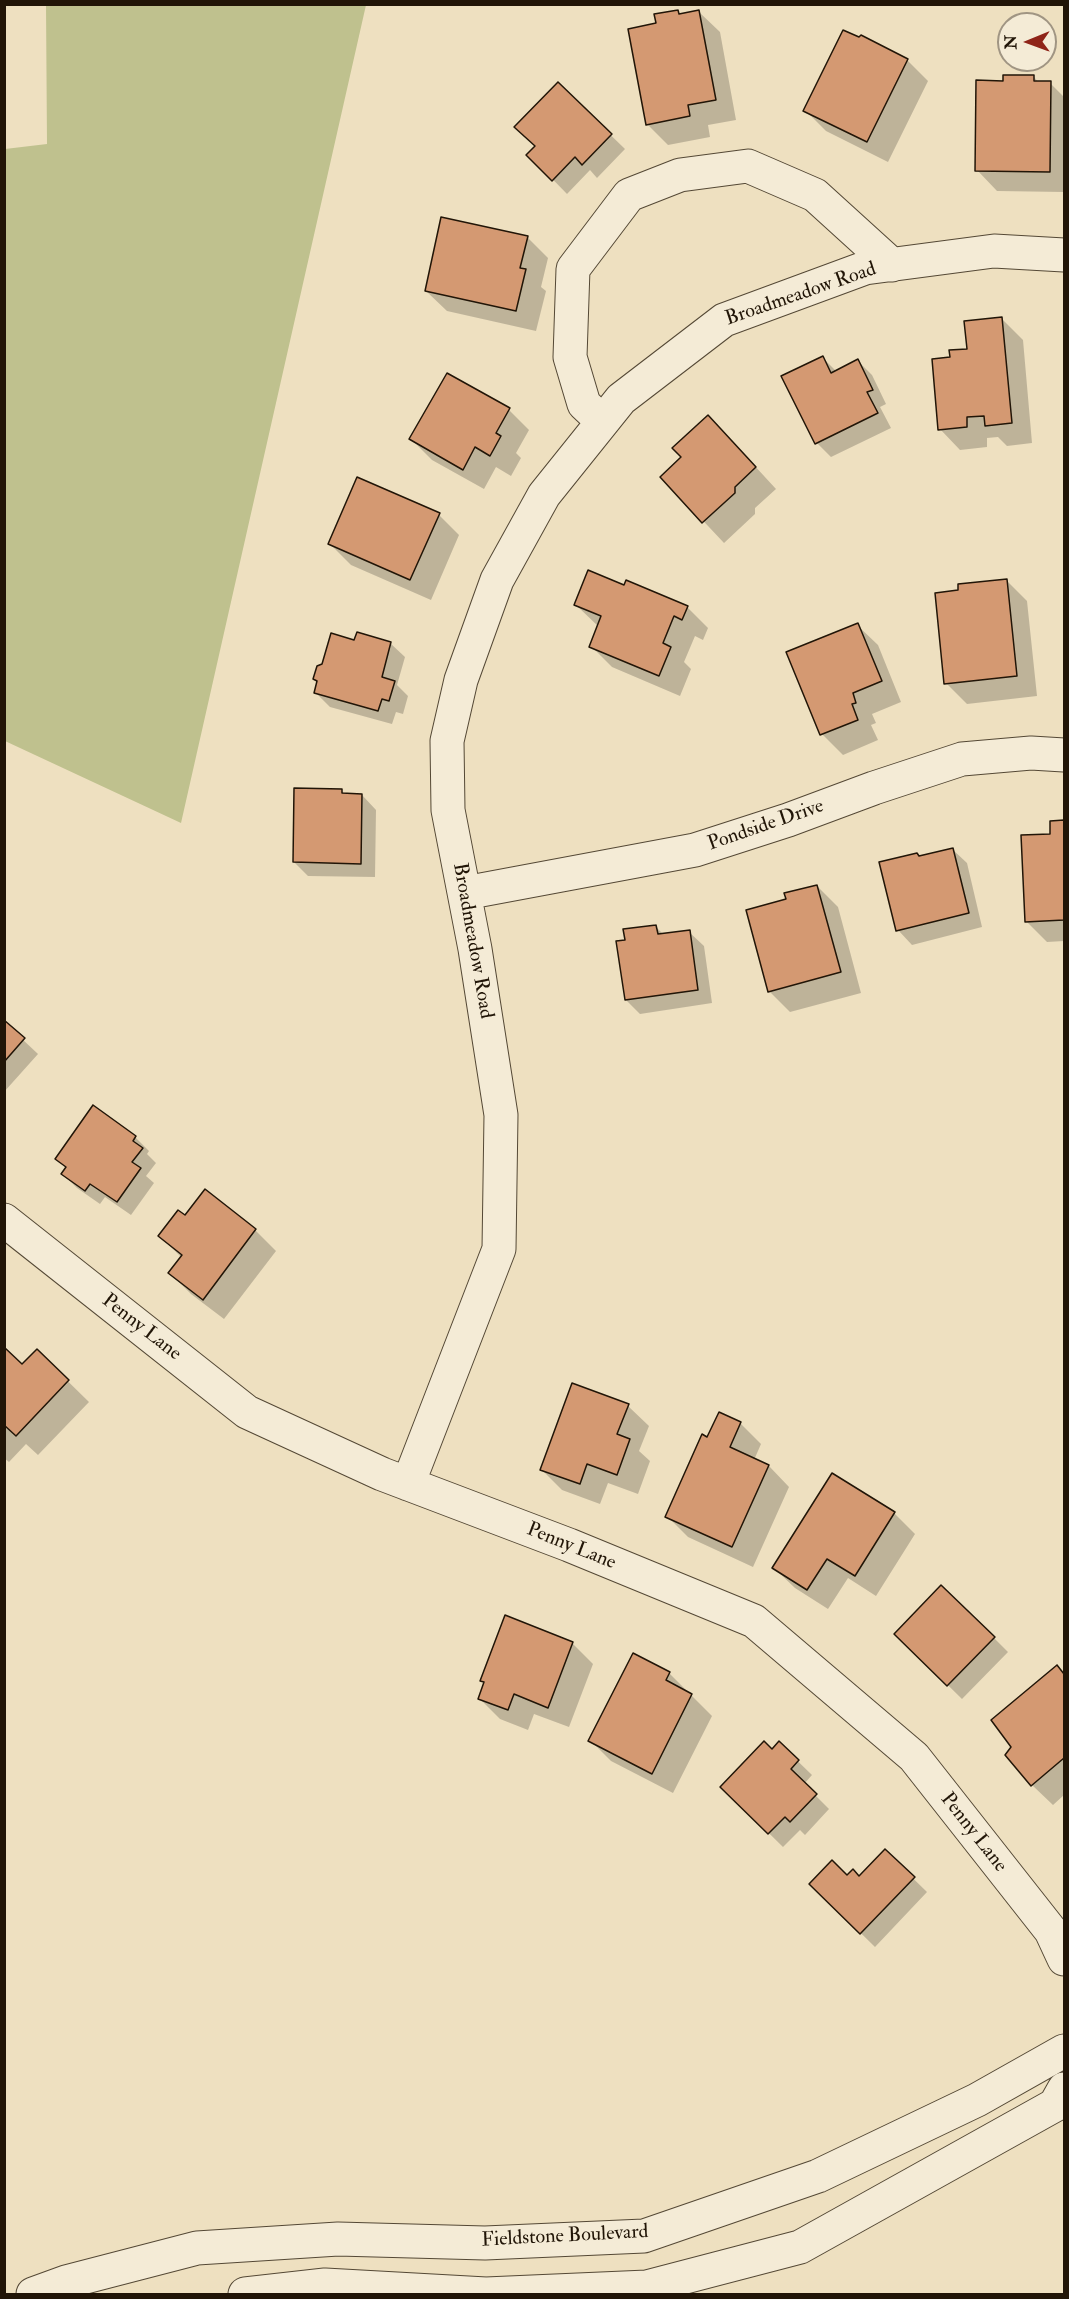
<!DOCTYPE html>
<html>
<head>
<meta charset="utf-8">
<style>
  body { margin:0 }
  #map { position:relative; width:1069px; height:2299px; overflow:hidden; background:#eee0c0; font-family:"IM FELL Double Pica",serif }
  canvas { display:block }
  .frame { position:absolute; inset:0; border:6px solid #211507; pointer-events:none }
  .north { position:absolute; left:997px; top:12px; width:60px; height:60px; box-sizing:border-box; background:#f4ebd6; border:2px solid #a09583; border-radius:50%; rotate:269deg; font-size:16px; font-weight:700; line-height:24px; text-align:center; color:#211507 }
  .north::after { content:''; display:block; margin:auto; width:21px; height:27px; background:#8f2418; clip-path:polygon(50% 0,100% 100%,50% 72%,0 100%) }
</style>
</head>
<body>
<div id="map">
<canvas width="1069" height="2299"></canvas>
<div class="frame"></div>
<div class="north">N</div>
</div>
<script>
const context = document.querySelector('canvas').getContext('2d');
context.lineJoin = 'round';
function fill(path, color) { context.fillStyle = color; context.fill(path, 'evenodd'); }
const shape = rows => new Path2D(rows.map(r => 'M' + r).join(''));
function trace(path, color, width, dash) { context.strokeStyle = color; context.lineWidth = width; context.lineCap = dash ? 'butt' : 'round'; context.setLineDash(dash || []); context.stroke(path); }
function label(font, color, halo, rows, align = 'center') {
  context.font = font + ' "IM FELL Double Pica",serif'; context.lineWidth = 4.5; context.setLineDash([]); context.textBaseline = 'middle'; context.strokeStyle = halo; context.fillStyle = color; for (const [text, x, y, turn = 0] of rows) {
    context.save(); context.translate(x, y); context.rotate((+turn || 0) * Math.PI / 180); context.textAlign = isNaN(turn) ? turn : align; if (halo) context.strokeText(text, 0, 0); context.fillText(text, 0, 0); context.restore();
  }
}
const green = shape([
  [46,5,366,5,181,823,5,741,5,149,47,144]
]);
const shadow = shape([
  [677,11,681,15,699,12,720,32,736,120,708,125,710,137,668,145,647,124,658,24],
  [907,60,928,81,888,162,826,131,805,110],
  [1034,77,1039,83,1050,83,1064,97,1064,192,997,191,977,170,1004,82],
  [558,84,625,149,597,178,590,170,567,194,529,155,536,147],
  [527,237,548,258,541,287,546,291,536,331,447,311,426,291],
  [1002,319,1023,340,1032,443,1007,446,998,437,987,438,987,447,960,450,940,429,952,358,969,350],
  [823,358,837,372,858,361,872,375,886,404,880,407,891,428,831,457,817,443,783,377],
  [509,410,529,430,516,453,521,458,511,476,496,467,484,489,432,460,411,439],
  [729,438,776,489,755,508,755,514,724,543,662,477],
  [439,515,459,535,431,600,351,565,330,544],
  [1006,580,1027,601,1037,696,967,704,946,683,960,592],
  [625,587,687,607,708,628,703,640,695,636,684,662,691,669,680,696,612,667,591,646,599,627,576,605],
  [857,625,878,645,901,702,872,714,876,723,871,725,878,740,843,755,822,734],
  [355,642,390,643,405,657,397,685,408,696,403,714,396,712,392,724,330,707,316,693,318,682,315,679,323,665],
  [341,790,346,795,362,795,376,810,375,877,308,876,294,862],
  [1052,822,1064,822,1064,941,1047,942,1026,921,1052,835],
  [952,849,967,863,982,927,912,945,898,930,920,858],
  [817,886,838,907,861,993,790,1012,769,991],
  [655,926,664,935,689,932,704,946,712,1003,640,1014,626,1000,626,941],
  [4,1022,38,1054,4,1092],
  [135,1137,149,1151,147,1154,156,1163,146,1176,154,1183,131,1215,105,1197,100,1204,77,1188,63,1174,67,1169,57,1159],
  [185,1217,255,1230,276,1251,224,1319,191,1294,170,1273,182,1258,160,1236],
  [4,1349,22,1366,37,1351,89,1402,38,1455,26,1444,9,1462,4,1458],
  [628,1406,649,1426,639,1451,650,1461,638,1494,608,1483,600,1504,562,1490,541,1469],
  [740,1423,761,1444,754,1460,769,1466,789,1487,753,1567,688,1537,667,1516,708,1439],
  [894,1513,915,1534,876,1596,848,1578,828,1609,795,1588,774,1568],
  [896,1634,994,1638,1008,1652,962,1699],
  [572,1643,593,1664,569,1727,534,1714,528,1730,500,1719,479,1698,485,1684,481,1681],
  [1057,1667,1064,1675,1064,1795,1053,1805,1032,1785,1013,1747],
  [669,1673,712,1716,673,1793,611,1761,590,1740],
  [779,1743,812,1775,804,1784,829,1809,805,1835,800,1830,783,1847,722,1787,772,1751],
  [885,1851,927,1892,875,1947,811,1884,847,1877,859,1878]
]);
const building = shape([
  [678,10,679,14,699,10,716,100,688,105,690,116,646,125,628,29,656,23,654,14,678,10],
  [843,30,859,37,861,35,908,59,867,142,803,111,843,30],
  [1003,75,1034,75,1034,81,1051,81,1050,172,975,171,976,80,1003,81,1003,75],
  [558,82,612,134,582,165,575,157,552,181,526,155,535,146,514,127,558,82],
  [441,217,528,236,520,268,526,269,516,311,425,291,441,217],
  [1002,317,1012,423,985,426,984,416,967,417,967,427,938,430,932,359,950,357,949,350,967,349,964,321,1002,317],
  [823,356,831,373,858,359,873,390,867,392,878,413,815,444,781,376,823,356],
  [447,373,510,408,496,433,501,436,490,456,475,447,463,470,409,439,447,373],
  [708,415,756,467,735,487,735,493,702,523,660,477,681,457,672,448,708,415],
  [357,477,440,513,410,580,328,544,357,477],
  [588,570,624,585,626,580,688,606,682,620,674,616,663,643,671,647,659,676,589,647,601,616,574,605,588,570],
  [1007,579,1017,676,944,684,935,593,958,590,958,584,1007,579],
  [858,623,882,681,853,693,856,703,852,704,858,720,820,735,786,652,858,623],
  [357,632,391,642,382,677,395,681,389,701,382,699,378,711,314,693,317,681,313,679,317,666,322,664,331,633,354,640,357,632],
  [294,788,342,789,342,793,362,794,361,864,293,862,294,788],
  [1064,820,1064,920,1025,922,1021,835,1050,834,1050,821,1064,820],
  [953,848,969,913,896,931,879,862,917,853,919,856,953,848],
  [817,885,841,972,768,992,746,910,786,899,784,893,817,885],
  [656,925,658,934,690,930,698,990,625,1000,616,941,625,940,623,929,656,925],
  [4,1020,25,1038,4,1062,4,1020],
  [93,1105,136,1136,133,1141,143,1148,132,1162,141,1168,117,1202,90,1184,85,1191,61,1174,66,1167,55,1159,93,1105],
  [205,1189,256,1229,203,1300,168,1273,182,1255,158,1236,178,1210,185,1215,205,1189],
  [4,1347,22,1364,37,1349,69,1380,16,1436,4,1425,4,1347],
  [572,1383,629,1404,617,1434,630,1439,617,1475,587,1464,580,1484,540,1470,572,1383],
  [719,1412,741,1422,730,1447,769,1465,732,1547,665,1517,702,1434,707,1437,719,1412],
  [832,1473,895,1512,855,1576,827,1559,807,1590,772,1568,832,1473],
  [941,1585,995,1637,947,1686,894,1634,941,1585],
  [505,1615,573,1642,548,1708,514,1694,508,1710,478,1699,484,1682,480,1681,505,1615],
  [633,1653,670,1672,666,1680,692,1694,652,1774,588,1741,633,1653],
  [1057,1665,1064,1674,1064,1758,1031,1786,1005,1755,1011,1747,991,1720,1057,1665],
  [764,1741,772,1749,779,1741,799,1760,791,1769,817,1794,790,1822,785,1817,768,1834,720,1787,764,1741],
  [885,1849,915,1877,860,1934,809,1884,832,1860,847,1875,853,1869,859,1876,885,1849]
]);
const minor = shape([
  [602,421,584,404,570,357,573,269,629,195,680,175,748,166,815,195,892,265],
  [465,893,695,850,788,820,874,788,962,759,1031,753,1064,755],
  [4,1220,247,1412,382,1474,569,1545,754,1621,914,1757,1051,1931,1064,1959],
  [408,1484,499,1249,501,1115,475,949,448,810,447,741,461,680,497,580,544,495,621,399,724,320,865,268,994,251,1064,255],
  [33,2294,66,2282,197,2248,338,2239,485,2243,644,2236,818,2176,977,2100,1064,2051],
  [245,2294,325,2285,486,2294,647,2287,800,2247,1055,2105,1064,2089]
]);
const streetNames = [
  ["Broadmeadow Road",801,295,-19],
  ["Pondside Drive",766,826,-19],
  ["Broadmeadow Road",472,941,80],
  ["Penny Lane",141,1328,38],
  ["Penny Lane",571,1547,22],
  ["Penny Lane",973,1833,52],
  ["Fieldstone Boulevard",565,2237,-3]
];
fill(green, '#bfc18e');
fill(shadow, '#0003');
fill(building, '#d49972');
trace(building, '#211507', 1.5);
trace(minor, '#544835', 35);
trace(minor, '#f4ebd6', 33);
label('20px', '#211507', '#f4ebd6', streetNames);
</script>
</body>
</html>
